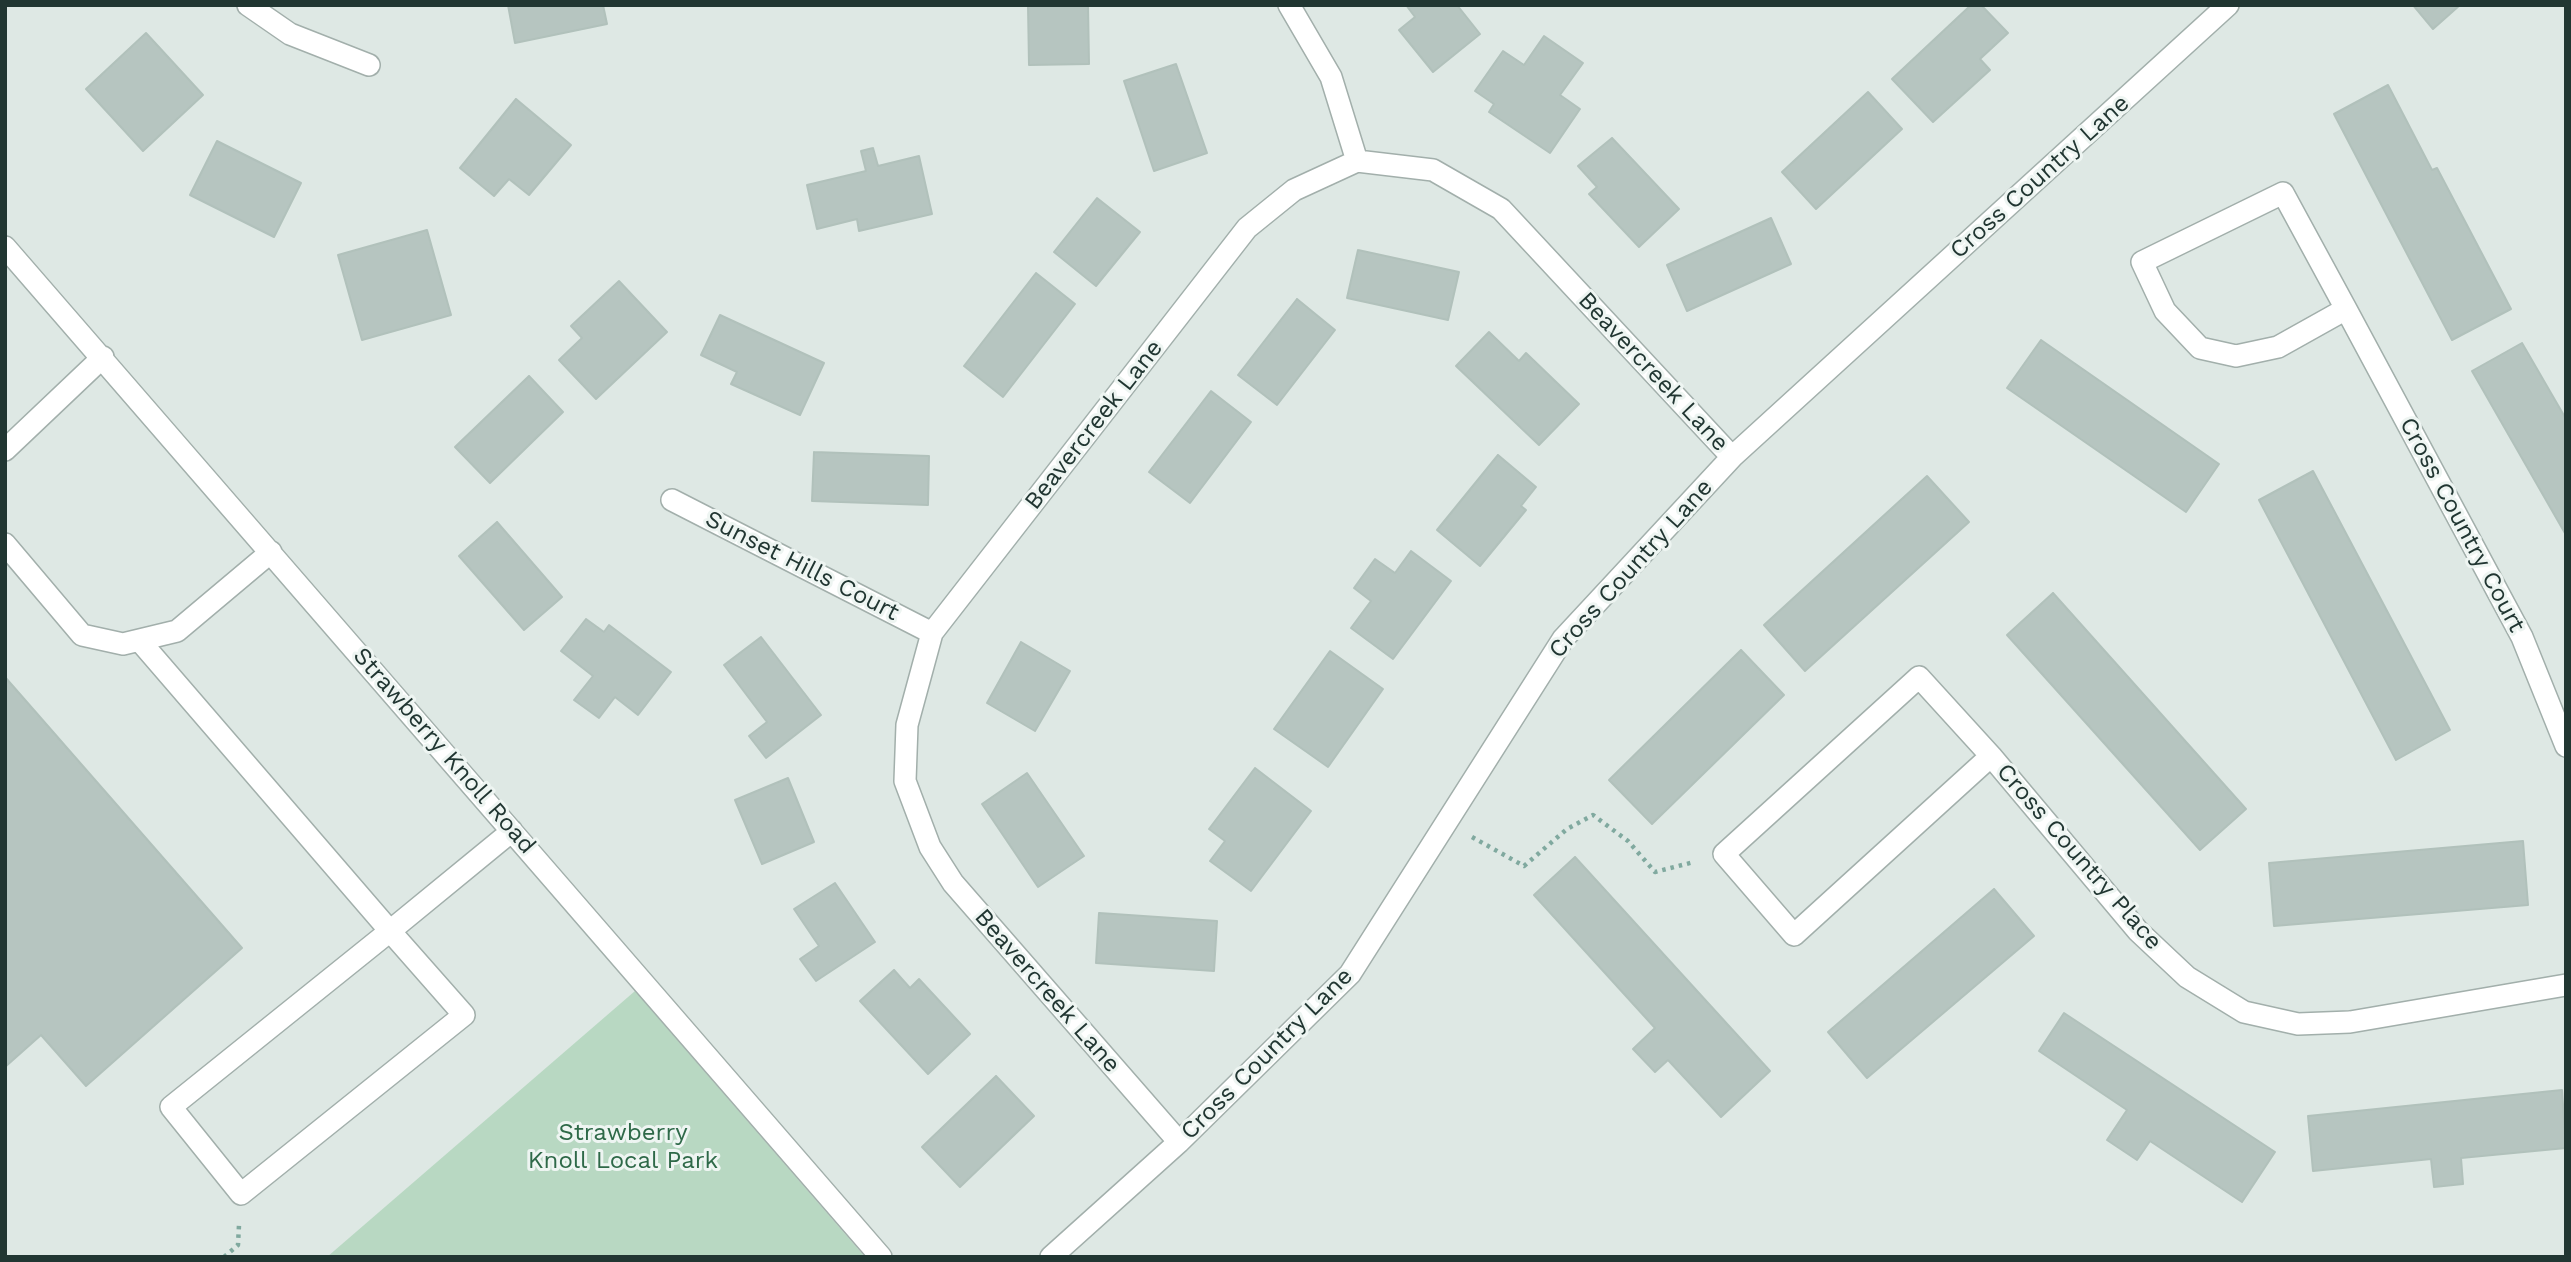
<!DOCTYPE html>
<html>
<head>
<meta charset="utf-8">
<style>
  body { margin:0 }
  #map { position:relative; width:2571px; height:1262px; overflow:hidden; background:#dee8e4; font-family:"Work Sans",sans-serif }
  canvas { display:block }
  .frame { position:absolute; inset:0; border:7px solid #213632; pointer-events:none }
</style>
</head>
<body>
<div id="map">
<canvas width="2571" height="1262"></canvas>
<div class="frame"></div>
</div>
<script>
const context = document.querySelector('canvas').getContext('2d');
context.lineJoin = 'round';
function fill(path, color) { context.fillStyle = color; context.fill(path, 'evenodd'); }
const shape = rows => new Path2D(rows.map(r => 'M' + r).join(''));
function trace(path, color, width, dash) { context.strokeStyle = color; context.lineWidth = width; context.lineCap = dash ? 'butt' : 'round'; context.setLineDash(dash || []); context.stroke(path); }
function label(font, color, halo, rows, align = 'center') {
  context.font = font + ' "Work Sans",sans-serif'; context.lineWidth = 6; context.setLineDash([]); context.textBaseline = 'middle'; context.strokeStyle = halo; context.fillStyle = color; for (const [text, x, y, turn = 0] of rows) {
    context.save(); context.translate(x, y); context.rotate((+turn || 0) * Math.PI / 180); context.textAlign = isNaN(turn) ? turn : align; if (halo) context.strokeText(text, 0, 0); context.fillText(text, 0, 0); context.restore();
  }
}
const green = shape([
  [635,991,865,1257,327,1257]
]);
const building = shape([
  [508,5,603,5,607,24,515,43,508,5],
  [1028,5,1088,5,1089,64,1029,65,1028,5],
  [1406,5,1457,5,1480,34,1433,72,1399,30,1415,17,1406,5],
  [1971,5,1981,5,2008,33,1980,59,1990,70,1933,122,1892,79,1971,5],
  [2413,5,2460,5,2433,29,2413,5],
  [146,33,203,95,143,151,86,89,146,33],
  [1544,36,1583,63,1560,95,1580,109,1550,153,1489,112,1494,104,1475,91,1503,51,1524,65,1544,36],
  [1176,64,1207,153,1154,171,1124,81,1176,64],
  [2388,85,2432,170,2437,168,2511,309,2452,340,2334,114,2388,85],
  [1868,92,1902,129,1816,209,1782,172,1868,92],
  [516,99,571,145,529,195,509,179,494,196,460,168,516,99],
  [1612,138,1679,209,1639,247,1589,194,1597,187,1578,166,1612,138],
  [217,141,301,183,274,237,190,195,217,141],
  [873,148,878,166,919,156,932,214,859,231,857,219,817,229,807,185,866,171,861,151,873,148],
  [1097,198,1140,232,1096,286,1054,252,1097,198],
  [1771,218,1791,264,1687,311,1667,265,1771,218],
  [427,230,451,315,362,340,338,255,427,230],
  [1358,250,1459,272,1448,320,1347,298,1358,250],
  [1036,273,1075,304,1003,397,964,366,1036,273],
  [619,281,667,332,596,399,559,360,582,338,571,326,619,281],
  [1297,299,1335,330,1277,405,1238,375,1297,299],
  [720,315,824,363,800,415,731,384,737,372,701,355,720,315],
  [1489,332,1519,361,1526,353,1579,404,1539,445,1456,366,1489,332],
  [2041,340,2219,464,2186,512,2007,388,2041,340],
  [2522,343,2566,419,2566,535,2472,371,2522,343],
  [529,376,563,412,490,483,455,447,529,376],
  [1211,391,1251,422,1190,503,1149,472,1211,391],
  [814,452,929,456,928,505,812,501,814,452],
  [1498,455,1536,487,1521,506,1526,510,1480,566,1437,530,1498,455],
  [2313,471,2450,730,2396,760,2259,500,2313,471],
  [1927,476,1969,522,1805,671,1764,625,1927,476],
  [497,522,562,597,524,630,459,556,497,522],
  [1411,551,1451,581,1393,659,1351,628,1371,601,1354,588,1375,559,1395,573,1411,551],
  [2053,593,2246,809,2200,850,2007,635,2053,593],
  [586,619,604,632,609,625,671,672,638,715,615,697,599,718,574,700,593,676,561,651,586,619],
  [761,637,821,715,766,758,749,736,767,722,724,665,761,637],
  [1021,642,1070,671,1035,731,987,703,1021,642],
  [1741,650,1784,695,1652,824,1609,780,1741,650],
  [1330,651,1383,689,1328,767,1274,729,1330,651],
  [5,677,242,948,86,1086,41,1035,5,1067,5,677],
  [1255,768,1311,811,1251,891,1210,861,1225,841,1209,829,1255,768],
  [1027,773,1084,856,1038,887,982,804,1027,773],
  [788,778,814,842,762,864,735,800,788,778],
  [2523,841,2528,905,2274,926,2269,863,2523,841],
  [1575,857,1770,1071,1721,1117,1668,1060,1655,1072,1633,1049,1655,1028,1534,895,1575,857],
  [835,883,875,942,816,981,800,959,819,946,794,909,835,883],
  [1994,889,2034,936,1867,1078,1828,1032,1994,889],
  [1099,913,1217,921,1214,971,1096,963,1099,913],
  [894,970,910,988,919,979,970,1034,928,1074,860,1001,894,970],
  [2064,1013,2275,1152,2242,1202,2150,1141,2137,1160,2107,1140,2127,1110,2039,1051,2064,1013],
  [996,1076,1034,1116,960,1187,922,1147,996,1076],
  [2562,1090,2566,1148,2461,1158,2463,1184,2434,1187,2431,1159,2313,1171,2308,1116,2562,1090]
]);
const path = shape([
  [1472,837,1524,866,1567,829,1593,815,1628,841,1655,872,1694,862],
  [224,1257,238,1245,239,1225]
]);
const minor = shape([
  [248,5,290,34,369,65],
  [1289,5,1331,77,1357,161],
  [5,247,881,1257],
  [2346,309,2278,347,2236,356,2200,348,2165,311,2142,262,2283,193,2346,309,2522,637,2566,746],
  [5,450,103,357],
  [672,500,932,633],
  [5,544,82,635,123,644,177,631,271,552],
  [139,640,390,931,464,1015,241,1194,171,1107,390,931,512,831],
  [1991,756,1794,935,1724,854,1919,677,1991,756,2138,931,2187,977,2244,1012,2298,1024,2350,1022,2566,985],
  [1179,1142,953,883,930,847,905,781,907,725,932,633,1247,228,1294,190,1357,161,1433,170,1501,209,1732,457],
  [1051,1257,1179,1142,1350,974,1563,639,1732,457,2228,5]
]);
const streetNames = [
  ["Cross Country Lane",2040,177,-42],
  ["Beavercreek Lane",1653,372,47],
  ["Beavercreek Lane",1094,425,-52],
  ["Cross Country Court",2462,525,62],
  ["Sunset Hills Court",802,566,27],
  ["Cross Country Lane",1631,569,-48],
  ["Strawberry Knoll Road",444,751,49],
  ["Cross Country Place",2079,857,49],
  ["Beavercreek Lane",1047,991,49],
  ["Cross Country Lane",1267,1054,-45]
];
const parkNames = [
  ["Strawberry",623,1133],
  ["Knoll Local Park",623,1161]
];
fill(green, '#b8d8c2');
fill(building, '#b6c5c0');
trace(building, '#b1c1bb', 2);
trace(minor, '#a2afab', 24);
trace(path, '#80a99f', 4.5, [3.5, 5]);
trace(minor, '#fff', 21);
label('24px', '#213632', '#eef5f2', streetNames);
label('24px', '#2e6948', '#eef5f2', parkNames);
</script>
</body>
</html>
